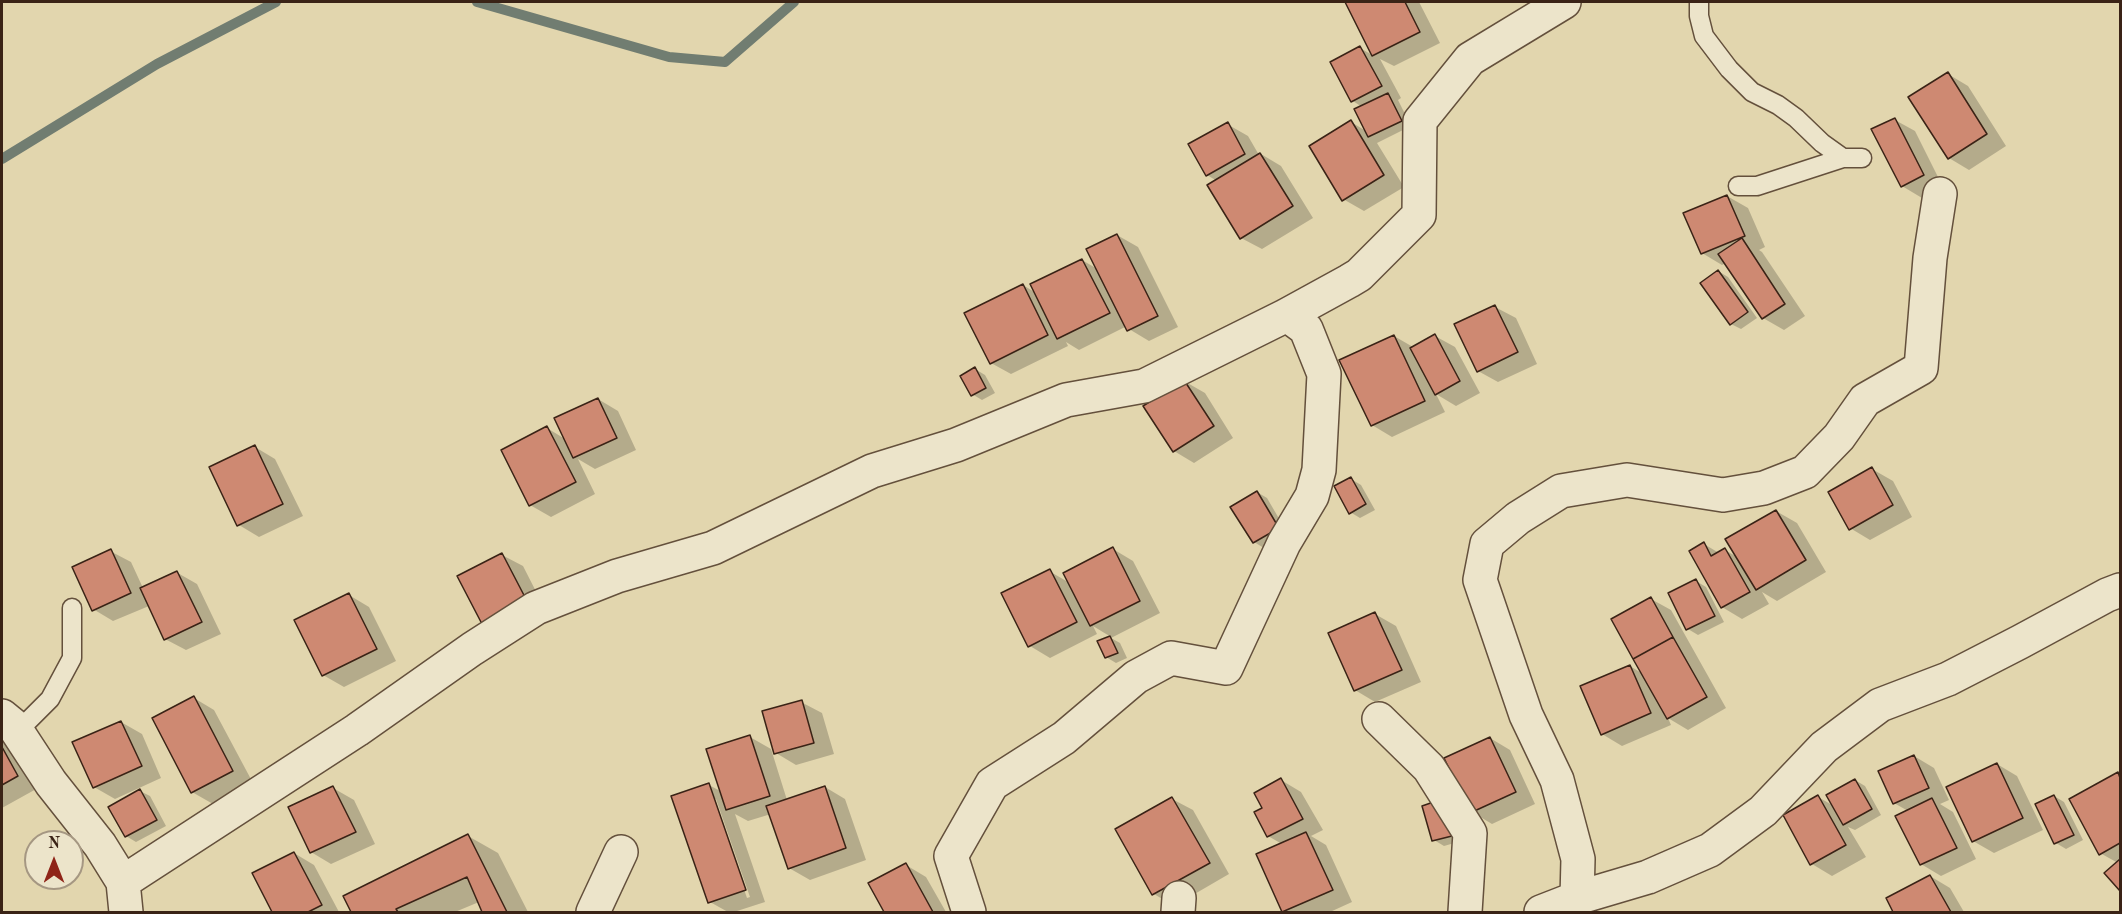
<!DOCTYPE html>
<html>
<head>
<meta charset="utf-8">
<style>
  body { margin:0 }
  #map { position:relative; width:2122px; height:914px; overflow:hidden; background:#e2d6ae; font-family:"Old Standard TT",serif }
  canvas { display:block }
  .frame { position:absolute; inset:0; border:3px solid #3a2316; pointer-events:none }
  .north { position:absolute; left:24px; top:830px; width:60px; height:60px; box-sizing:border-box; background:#ece4ca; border:2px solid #a59782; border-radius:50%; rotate:0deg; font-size:16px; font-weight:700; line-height:24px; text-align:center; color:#3a2316 }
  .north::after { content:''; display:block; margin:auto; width:21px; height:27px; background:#8f2418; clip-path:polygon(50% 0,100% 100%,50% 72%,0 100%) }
</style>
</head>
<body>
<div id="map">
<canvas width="2122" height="914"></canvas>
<div class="frame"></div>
<div class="north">N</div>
</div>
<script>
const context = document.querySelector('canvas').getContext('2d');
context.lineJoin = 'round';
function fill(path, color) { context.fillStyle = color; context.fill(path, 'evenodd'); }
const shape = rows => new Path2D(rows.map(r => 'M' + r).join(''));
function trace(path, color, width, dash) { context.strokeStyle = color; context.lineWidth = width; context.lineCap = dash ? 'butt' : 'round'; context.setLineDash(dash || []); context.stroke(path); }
const shadow = shape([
  [1346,2,1419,2,1440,43,1394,66,1380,59,1401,98,1398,100,1411,126,1377,143,1404,187,1364,211,1343,199,1351,122,1366,131,1362,107,1353,101,1332,63,1360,48,1374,56],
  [1948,74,1968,86,2006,146,1969,170,1949,158],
  [1895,120,1915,131,1943,187,1922,198,1902,186],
  [1227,124,1248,136,1259,155,1261,154,1281,166,1313,218,1262,249,1241,238,1217,181,1207,175],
  [1727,196,1748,208,1765,247,1759,250,1762,252,1805,316,1784,330,1763,318,1726,263,1722,265,1702,253],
  [1117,235,1138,247,1178,327,1149,341,1129,329,1127,326,1079,350,1066,342,1068,346,1011,374,991,363,1023,285,1036,293,1082,260,1099,270],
  [1718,271,1728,277,1757,318,1741,329,1731,324],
  [1495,307,1516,318,1537,364,1498,382,1478,371],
  [1394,336,1413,347,1435,336,1455,347,1480,393,1456,406,1436,394,1445,412,1392,437,1372,425],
  [975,369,985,375,995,393,982,400,972,394],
  [1184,381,1205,393,1233,438,1194,463,1174,451],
  [598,399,618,411,636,450,595,469,578,459,595,494,551,517,530,505,547,428,565,439],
  [255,447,275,459,303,516,259,537,239,525],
  [1872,469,1893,481,1912,517,1870,540,1850,528],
  [1351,479,1361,485,1375,510,1360,518,1350,512],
  [1257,492,1267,498,1288,534,1264,548,1254,542],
  [1776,511,1797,523,1826,572,1777,601,1762,592,1769,604,1742,619,1722,607,1704,544,1719,553,1725,550,1737,557],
  [1113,549,1133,561,1160,613,1111,638,1120,643,1127,658,1116,663,1106,657,1099,642,1111,637,1093,626,1097,634,1050,658,1030,646,1049,571,1068,582],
  [110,551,131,562,143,588,176,572,197,584,221,634,186,650,165,639,149,606,113,621,93,609],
  [502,555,523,566,547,613,504,635],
  [1696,581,1706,587,1724,622,1698,635,1688,629,1670,594],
  [349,595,369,607,396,661,344,687,323,675],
  [1651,599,1671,610,1726,708,1688,730,1668,718,1671,725,1622,746,1602,734,1630,666,1643,674],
  [1375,614,1396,626,1421,682,1375,702,1355,690],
  [194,698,214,710,253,783,213,804,192,792],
  [801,702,822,713,834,754,796,765,776,753],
  [121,722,142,734,161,778,115,799,94,787],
  [750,737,771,749,787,800,825,787,845,799,866,860,810,880,789,868,771,814,748,821,735,814,765,902,734,912,728,912,710,902,709,785,722,792],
  [713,799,716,799,750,897,747,898],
  [1490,738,1510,750,1535,804,1492,824,1472,812],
  [2,742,17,751,38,788,2,808],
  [1914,756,1934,768,1949,800,1940,804,1953,812,1976,859,1941,876,1921,864,1908,811,1894,803],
  [1997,764,2017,776,2043,830,1994,853,1973,841],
  [2118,774,2120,776,2120,889,2107,873,2118,863,2100,853],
  [1281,780,1301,792,1323,830,1311,836,1326,845,1352,902,1330,912,1284,912,1258,855,1282,844,1268,836,1256,813,1264,809],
  [1855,780,1865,786,1881,815,1855,830,1848,827,1866,857,1832,876,1812,864,1785,816,1818,797,1834,806],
  [333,788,354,800,375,844,331,864,311,852],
  [140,791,150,796,166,826,136,842,126,836,110,807],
  [2054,796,2064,802,2083,840,2066,849,2056,843],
  [1172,799,1193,810,1229,874,1174,906,1154,894],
  [1424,807,1465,840,1444,846,1434,840],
  [468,836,498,853,528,912,484,912,479,902,455,912,352,912,345,897],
  [294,853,314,865,339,912,274,912,254,874],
  [906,865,926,877,946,912,886,912,870,884],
  [1930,876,1950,888,1964,912,1895,912,1888,899]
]);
const stream = shape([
  [477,2,669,57,725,62,794,2],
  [2,159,157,64,276,2]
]);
const building = shape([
  [1345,2,1405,2,1420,32,1372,56,1345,2],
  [1360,46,1382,86,1351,102,1330,62,1360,46],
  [1948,72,1987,134,1948,159,1908,97,1948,72],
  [1388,93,1402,121,1368,137,1354,109,1388,93],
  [1895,118,1924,175,1901,187,1871,129,1895,118],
  [1351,120,1384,175,1342,201,1309,146,1351,120],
  [1228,122,1245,154,1206,176,1188,144,1228,122],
  [1260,153,1293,206,1240,239,1207,185,1260,153],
  [1727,195,1745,236,1701,254,1683,213,1727,195],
  [1117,234,1158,316,1127,331,1086,249,1117,234],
  [1742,238,1785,304,1762,319,1718,254,1742,238],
  [1082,259,1110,313,1057,339,1030,284,1082,259],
  [1718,270,1748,312,1730,325,1700,283,1718,270],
  [1023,284,1048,335,990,364,964,313,1023,284],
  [1495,305,1518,352,1477,372,1454,324,1495,305],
  [1435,334,1460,381,1435,395,1410,348,1435,334],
  [1394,335,1425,401,1371,426,1339,360,1394,335],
  [975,367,986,388,971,396,960,376,975,367],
  [1184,380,1214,426,1173,452,1143,406,1184,380],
  [598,398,617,438,573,458,554,418,598,398],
  [547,426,576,482,529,506,501,450,547,426],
  [255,445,283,504,237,526,209,467,255,445],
  [1872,467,1893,505,1849,530,1828,492,1872,467],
  [1351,477,1366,504,1349,514,1334,486,1351,477],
  [1257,491,1279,528,1253,543,1230,507,1257,491],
  [1776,510,1806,560,1756,590,1725,539,1776,510],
  [1704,542,1711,556,1725,548,1750,592,1721,608,1689,551,1704,542],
  [1113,547,1140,601,1090,626,1063,573,1113,547],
  [111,549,131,593,92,611,72,567,111,549],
  [502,553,527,601,482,624,457,576,502,553],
  [1050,569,1077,622,1028,647,1001,593,1050,569],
  [177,571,202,622,164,640,140,588,177,571],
  [1696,579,1715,616,1686,630,1668,593,1696,579],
  [349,593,377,649,322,676,294,620,349,593],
  [1651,597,1673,637,1633,659,1611,619,1651,597],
  [1375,612,1402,670,1354,691,1328,633,1375,612],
  [1110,636,1118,653,1105,658,1097,641,1110,636],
  [1673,637,1707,697,1667,719,1633,659,1673,637],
  [1630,665,1651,713,1601,735,1580,686,1630,665],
  [194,696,233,771,191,793,152,718,194,696],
  [802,700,814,743,774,754,762,711,802,700],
  [121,721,142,766,93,788,72,742,121,721],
  [750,735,770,796,726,810,706,749,750,735],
  [1490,737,1516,792,1470,813,1444,758,1490,737],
  [2,747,18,776,2,785,2,747],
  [1914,755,1929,788,1893,804,1878,771,1914,755],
  [1997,763,2023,818,1972,842,1946,787,1997,763],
  [2118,772,2120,778,2120,843,2099,855,2069,799,2118,772],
  [1281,778,1303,819,1267,837,1254,812,1262,808,1254,793,1281,778],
  [1855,779,1872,809,1843,825,1826,795,1855,779],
  [709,783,746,890,708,903,671,796,709,783],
  [333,786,356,832,310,853,288,807,333,786],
  [825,786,846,848,788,869,766,806,825,786],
  [140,789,157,820,125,837,108,807,140,789],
  [1818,795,1846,845,1810,865,1783,815,1818,795],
  [2054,795,2074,835,2054,844,2035,804,2054,795],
  [1172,797,1210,863,1152,895,1115,829,1172,797],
  [1445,798,1456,835,1432,841,1422,806,1445,798],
  [1932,798,1957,848,1920,865,1895,816,1932,798],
  [1306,832,1333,890,1282,912,1256,854,1306,832],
  [468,834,507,912,482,912,467,877,396,909,398,912,351,912,343,896,468,834],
  [294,852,322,905,308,912,272,912,252,873,294,852],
  [2120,859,2120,891,2104,873,2120,859],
  [906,863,933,912,884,912,868,883,906,863],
  [1930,875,1951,912,1893,912,1886,898,1930,875]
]);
const service = shape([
  [1699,2,1699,16,1704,36,1729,69,1752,92,1778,105,1796,118,1822,143,1843,158,1862,158],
  [1738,186,1757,186,1843,158],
  [17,732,50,699,72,658,72,608]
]);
const minor = shape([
  [2,716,13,725,51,783,100,845,123,882,126,912],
  [1379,719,1429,768,1470,833,1465,912],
  [123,882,357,730,472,649,536,608,617,576,713,548,872,471,956,445,1066,400,1144,386,1287,315,1349,281,1359,275,1419,215,1420,121,1470,59,1564,2],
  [1577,898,1648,877,1710,850,1763,811,1824,747,1880,705,1948,679,2020,642,2107,595,2120,590],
  [593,912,621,852],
  [969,912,951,856,992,784,1064,738,1136,677,1171,658,1226,668,1284,543,1312,496,1319,470,1324,374,1306,329,1287,315],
  [1178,912,1179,898],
  [1541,912,1577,898,1578,859,1557,780,1526,715,1480,580,1487,544,1518,518,1561,491,1627,480,1723,495,1764,488,1805,472,1839,437,1865,400,1921,368,1930,258,1940,194]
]);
fill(shadow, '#0003');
trace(stream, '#717d71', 10);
fill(building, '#ce8972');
trace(building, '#3a2316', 1.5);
trace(service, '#64503c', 21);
trace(minor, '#64503c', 36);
trace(service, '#ece4ca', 18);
trace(minor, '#ece4ca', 33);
</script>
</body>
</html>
